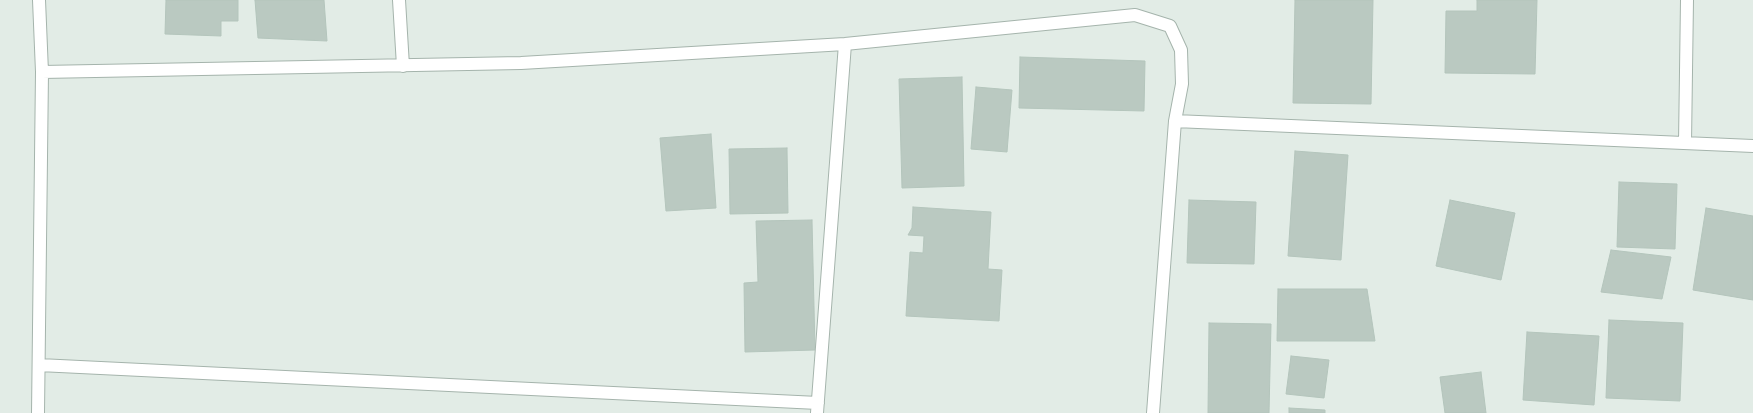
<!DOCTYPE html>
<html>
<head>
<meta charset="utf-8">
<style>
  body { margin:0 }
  canvas { display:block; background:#e2ece6 }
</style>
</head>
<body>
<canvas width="1753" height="413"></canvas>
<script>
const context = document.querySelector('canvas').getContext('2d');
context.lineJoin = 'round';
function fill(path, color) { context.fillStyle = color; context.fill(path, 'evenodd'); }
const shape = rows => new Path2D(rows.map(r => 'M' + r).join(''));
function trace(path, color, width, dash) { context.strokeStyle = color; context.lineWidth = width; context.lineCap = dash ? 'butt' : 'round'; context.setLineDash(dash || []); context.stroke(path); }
const building = shape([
  [166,0,238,0,238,21,221,21,221,36,165,34,166,0],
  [255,0,324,0,327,41,258,38,255,0],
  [1295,0,1373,0,1371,104,1293,103,1295,0],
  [1477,0,1537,0,1535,74,1445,73,1446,11,1477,11,1477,0],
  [1020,57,1145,61,1144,111,1019,108,1020,57],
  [962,77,964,186,902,188,899,79,962,77],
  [976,87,1012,90,1007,152,971,149,976,87],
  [711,134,716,208,666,211,660,138,711,134],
  [787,148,788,213,730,214,729,149,787,148],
  [1295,151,1348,155,1341,260,1288,256,1295,151],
  [1619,182,1677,184,1675,249,1617,247,1619,182],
  [1189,200,1256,202,1254,264,1187,263,1189,200],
  [1450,200,1515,213,1501,280,1436,266,1450,200],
  [913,207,991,212,988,269,1002,270,999,321,906,316,910,252,923,253,924,236,908,235,912,228,913,207],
  [1706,208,1753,216,1753,300,1693,290,1706,208],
  [812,220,815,350,745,352,744,283,758,282,756,221,812,220],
  [1611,250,1671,257,1662,299,1601,292,1611,250],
  [1278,289,1367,289,1375,341,1277,341,1278,289],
  [1609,320,1683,323,1680,401,1606,398,1609,320],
  [1209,323,1271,324,1269,413,1208,413,1209,323],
  [1527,332,1599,336,1594,405,1523,400,1527,332],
  [1291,356,1329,360,1324,398,1286,394,1291,356],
  [1481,372,1486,413,1445,413,1440,377,1481,372],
  [1289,408,1325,410,1325,413,1289,413,1289,408]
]);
const minor = shape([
  [399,0,403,66],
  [42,72,521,63,845,44,1135,15,1170,26,1181,50,1182,84,1175,121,1153,413],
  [1175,121,1753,146],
  [1685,143,1687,0],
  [39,365,818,403],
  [38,413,42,72,39,0],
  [817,413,845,44]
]);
fill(building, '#bac9c1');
trace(building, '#b4c5bc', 1);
trace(minor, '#a5b4ac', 14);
trace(minor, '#fff', 12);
</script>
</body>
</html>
